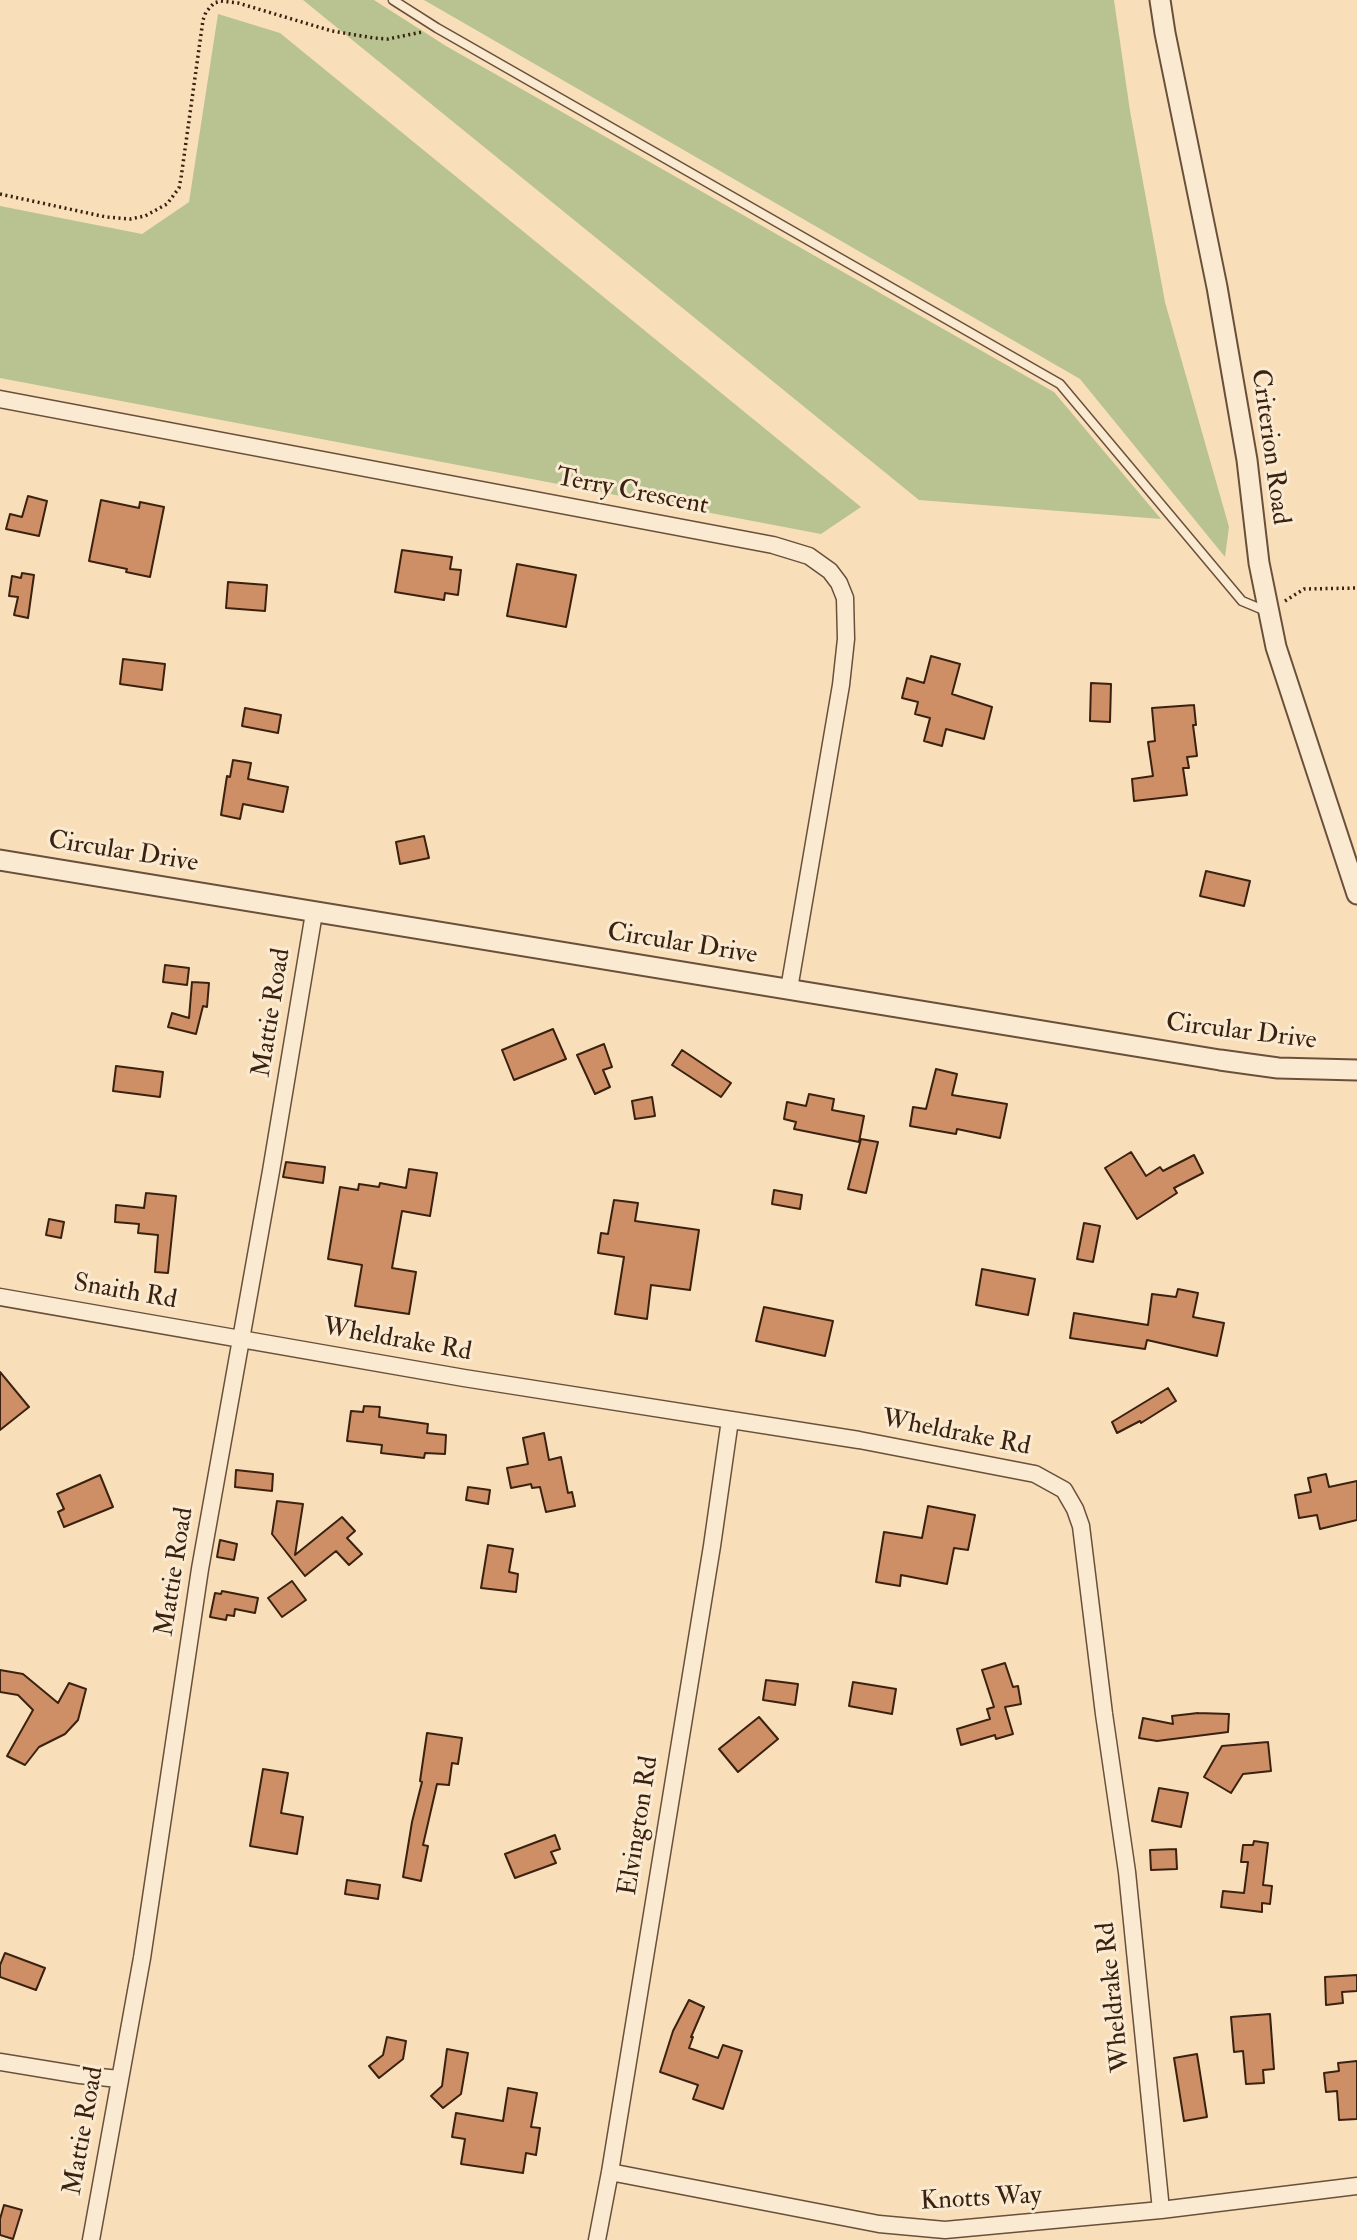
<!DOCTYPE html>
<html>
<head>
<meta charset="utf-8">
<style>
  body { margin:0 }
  canvas { display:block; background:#f8dfb9 }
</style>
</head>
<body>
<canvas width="1357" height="2240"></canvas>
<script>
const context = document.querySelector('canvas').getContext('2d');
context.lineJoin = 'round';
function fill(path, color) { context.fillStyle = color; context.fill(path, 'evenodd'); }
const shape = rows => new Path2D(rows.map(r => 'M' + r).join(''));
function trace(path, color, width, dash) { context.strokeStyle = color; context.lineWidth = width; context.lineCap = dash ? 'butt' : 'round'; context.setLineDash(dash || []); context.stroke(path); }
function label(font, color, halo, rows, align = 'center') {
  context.font = font + ' "IM FELL Double Pica",serif'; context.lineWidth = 6; context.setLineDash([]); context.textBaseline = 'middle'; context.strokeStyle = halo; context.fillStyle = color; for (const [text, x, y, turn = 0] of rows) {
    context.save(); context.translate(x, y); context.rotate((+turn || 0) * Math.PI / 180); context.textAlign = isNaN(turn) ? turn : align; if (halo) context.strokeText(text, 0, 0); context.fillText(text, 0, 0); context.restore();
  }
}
const green = shape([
  [303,0,374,0,446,46,1054,392,1161,519,919,500],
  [424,0,1114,0,1130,111,1165,302,1229,527,1225,557,1080,379],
  [218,14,280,33,861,507,821,534,0,378,0,206,142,234,189,202]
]);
const building = shape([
  [28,496,47,501,39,536,6,529,10,514,22,517,28,496],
  [101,500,139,508,140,502,164,507,150,577,126,572,127,569,89,561,101,500],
  [402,550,452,557,450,569,461,570,458,595,445,593,444,600,395,592,402,550],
  [517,564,576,575,566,627,507,616,517,564],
  [22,573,34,575,28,618,14,615,18,597,9,596,12,576,21,578,22,573],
  [228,582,267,585,265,611,226,608,228,582],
  [931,656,960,664,952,694,992,707,984,739,946,729,942,746,924,741,930,718,915,714,918,702,902,698,907,678,924,683,931,656],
  [123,659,165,664,162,690,120,684,123,659],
  [1091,683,1111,684,1110,722,1090,721,1091,683],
  [1194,705,1196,725,1193,725,1197,756,1187,757,1189,768,1183,768,1187,795,1134,801,1132,779,1153,776,1148,742,1155,741,1152,708,1194,705],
  [245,708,281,715,278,733,242,726,245,708],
  [233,760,251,763,248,779,288,787,283,812,243,804,240,819,221,815,227,776,230,777,233,760],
  [424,836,429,858,400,864,396,842,424,836],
  [1206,871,1250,881,1244,906,1200,896,1206,871],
  [165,965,189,968,187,985,163,982,165,965],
  [192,982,209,983,207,1007,203,1006,196,1034,168,1027,172,1013,189,1018,192,982],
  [553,1029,566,1059,514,1080,502,1050,553,1029],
  [604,1044,612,1067,603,1070,610,1087,595,1094,577,1055,604,1044],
  [682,1050,731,1083,721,1097,672,1065,682,1050],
  [116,1066,163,1072,160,1097,113,1091,116,1066],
  [936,1069,957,1074,952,1095,1007,1104,1000,1138,957,1129,956,1134,910,1126,913,1107,926,1109,936,1069],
  [809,1094,834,1099,832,1110,864,1116,859,1142,794,1129,796,1122,784,1119,787,1102,806,1106,809,1094],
  [652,1097,655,1116,635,1119,632,1101,652,1097],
  [861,1139,878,1142,866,1193,848,1189,861,1139],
  [1131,1152,1146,1176,1160,1167,1163,1171,1194,1155,1203,1173,1174,1188,1177,1193,1137,1219,1105,1168,1131,1152],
  [286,1162,325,1167,323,1183,283,1177,286,1162],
  [409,1169,437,1173,430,1216,402,1211,392,1268,416,1272,409,1314,355,1306,362,1265,328,1259,340,1187,358,1190,359,1184,379,1187,380,1183,406,1188,409,1169],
  [774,1190,802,1195,800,1209,772,1204,774,1190],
  [146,1193,176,1196,168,1273,155,1272,158,1235,138,1233,139,1224,115,1222,116,1205,144,1208,146,1193],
  [614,1200,638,1203,635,1221,699,1230,690,1290,651,1285,647,1319,615,1314,624,1257,598,1253,601,1233,608,1234,614,1200],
  [49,1219,64,1222,61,1238,46,1235,49,1219],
  [1084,1223,1100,1226,1093,1262,1077,1259,1084,1223],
  [982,1269,1035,1279,1028,1315,976,1305,982,1269],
  [1178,1289,1198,1293,1193,1317,1224,1323,1217,1356,1147,1340,1145,1349,1070,1338,1074,1313,1148,1325,1152,1294,1176,1297,1178,1289],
  [764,1307,833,1321,825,1356,756,1341,764,1307],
  [0,1372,29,1407,0,1430,0,1372],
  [1168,1388,1176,1401,1141,1423,1140,1421,1117,1433,1112,1422,1168,1388],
  [364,1406,380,1407,379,1417,428,1424,427,1433,446,1435,445,1454,425,1453,424,1458,381,1453,382,1445,347,1441,351,1411,363,1412,364,1406],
  [544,1433,549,1460,561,1457,568,1493,572,1492,575,1506,546,1512,540,1487,532,1488,531,1484,511,1488,507,1468,528,1464,523,1438,544,1433],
  [236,1470,273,1474,272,1491,235,1487,236,1470],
  [1326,1474,1329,1487,1357,1481,1357,1520,1320,1529,1317,1515,1299,1518,1295,1495,1311,1492,1308,1478,1326,1474],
  [100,1475,113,1507,64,1527,58,1512,64,1509,57,1494,100,1475],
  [468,1487,490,1490,488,1504,466,1500,468,1487],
  [277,1501,303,1504,295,1555,342,1517,355,1531,347,1538,362,1554,349,1565,336,1551,305,1576,272,1534,277,1501],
  [928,1506,975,1515,968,1550,954,1548,947,1584,901,1575,900,1586,876,1582,884,1532,922,1538,928,1506],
  [220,1540,237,1544,234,1560,217,1557,220,1540],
  [488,1545,513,1549,509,1572,518,1574,516,1592,481,1588,488,1545],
  [292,1581,306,1600,282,1617,268,1598,292,1581],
  [222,1591,258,1598,255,1613,235,1609,234,1616,227,1615,226,1620,210,1617,215,1593,221,1594,222,1591],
  [1005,1663,1013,1687,1018,1686,1021,1704,1005,1707,1013,1734,996,1739,995,1735,961,1745,957,1729,990,1719,987,1709,994,1707,982,1670,1005,1663],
  [0,1670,23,1674,58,1703,69,1683,86,1689,78,1720,65,1734,39,1747,25,1765,7,1756,33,1710,18,1695,0,1692,0,1670],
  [766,1680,798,1684,795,1705,763,1700,766,1680],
  [853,1682,896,1689,892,1714,849,1706,853,1682],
  [1198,1713,1229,1714,1228,1732,1157,1741,1139,1738,1143,1718,1173,1724,1172,1716,1198,1713],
  [759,1717,778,1739,738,1772,719,1749,759,1717],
  [427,1733,462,1738,458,1764,452,1763,449,1785,437,1784,423,1845,428,1846,421,1881,403,1877,412,1822,422,1782,420,1781,427,1733],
  [1268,1742,1271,1771,1243,1774,1231,1793,1204,1777,1222,1746,1268,1742],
  [263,1769,288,1773,281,1813,303,1817,297,1854,250,1846,263,1769],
  [1159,1788,1188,1793,1181,1827,1152,1821,1159,1788],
  [555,1835,560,1849,551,1852,556,1863,515,1878,505,1854,555,1835],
  [1254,1841,1268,1843,1263,1885,1272,1886,1270,1904,1262,1903,1262,1912,1221,1907,1223,1891,1244,1893,1248,1862,1241,1862,1243,1845,1253,1845,1254,1841],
  [1176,1849,1177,1869,1151,1870,1150,1850,1176,1849],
  [347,1880,380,1885,378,1899,345,1894,347,1880],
  [5,1953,45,1968,36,1990,0,1977,0,1965,5,1953],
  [1357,1975,1357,1991,1342,1992,1343,2003,1326,2005,1325,1977,1357,1975],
  [689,2000,704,2007,691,2037,693,2037,689,2048,718,2058,723,2045,742,2051,723,2109,693,2099,698,2085,660,2072,673,2031,689,2000],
  [1270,2014,1274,2069,1263,2070,1264,2083,1246,2084,1243,2051,1234,2052,1231,2017,1270,2014],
  [387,2037,406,2041,403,2059,379,2078,369,2066,383,2055,387,2037],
  [447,2049,468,2053,461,2094,443,2108,431,2096,442,2086,447,2049],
  [1197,2054,1207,2117,1184,2121,1174,2058,1197,2054],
  [1357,2061,1357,2119,1339,2120,1337,2091,1326,2092,1324,2073,1339,2071,1338,2063,1357,2061],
  [508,2088,537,2093,531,2127,540,2128,536,2155,526,2153,523,2173,461,2164,465,2139,452,2137,456,2113,503,2121,508,2088],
  [4,2205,22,2210,13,2239,0,2235,0,2219,4,2205]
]);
const path = shape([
  [0,194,106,217,130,219,145,216,167,204,179,188,181,178,203,20,206,12,214,3,221,1,238,3,332,31,374,38,388,39,422,32],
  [1285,601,1304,589,1357,588]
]);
const service = shape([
  [393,0,437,28,1060,384,1242,601,1266,611]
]);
const minor = shape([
  [0,399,773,545,809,556,830,571,839,583,845,598,846,639,841,685,789,989],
  [0,1297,464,1378,859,1440,1035,1474,1064,1490,1075,1509,1081,1526,1104,1714,1127,1872,1161,2210],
  [0,2062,80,2075,119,2079],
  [610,2172,879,2224,945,2230,1161,2210,1357,2186],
  [91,2240,142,1958,200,1569,271,1171,314,913],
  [597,2240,610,2172,712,1546,730,1420]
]);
const tertiary = shape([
  [1160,0,1165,33,1217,287,1247,460,1259,563,1276,647,1357,894],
  [0,860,1220,1060,1278,1068,1357,1070]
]);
const streetNames = [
  ["Criterion Road",1269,447,82],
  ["Terry Crescent",632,493,11],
  ["Circular Drive",123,853,9],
  ["Circular Drive",682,945,9],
  ["Mattie Road",273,1013,-81],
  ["Circular Drive",1241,1033,7],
  ["Snaith Rd",125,1293,10],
  ["Wheldrake Rd",397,1341,10],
  ["Wheldrake Rd",956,1434,11],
  ["Mattie Road",176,1572,-81],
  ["Elvington Rd",640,1826,-81],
  ["Wheldrake Rd",1115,1997,-96],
  ["Mattie Road",85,2131,-80],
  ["Knotts Way",981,2200,-3]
];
fill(green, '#b9c392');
fill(building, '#cf8f66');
trace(building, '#3a2110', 2);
trace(service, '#6a503a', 11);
trace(minor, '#6a503a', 19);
trace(tertiary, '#6a503a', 23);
trace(path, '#3a2110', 3.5, [2, 3.5]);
trace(service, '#faead2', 8);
trace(minor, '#faead2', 16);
trace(tertiary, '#faead2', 19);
label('26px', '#3a2110', '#faead2', streetNames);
</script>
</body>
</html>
